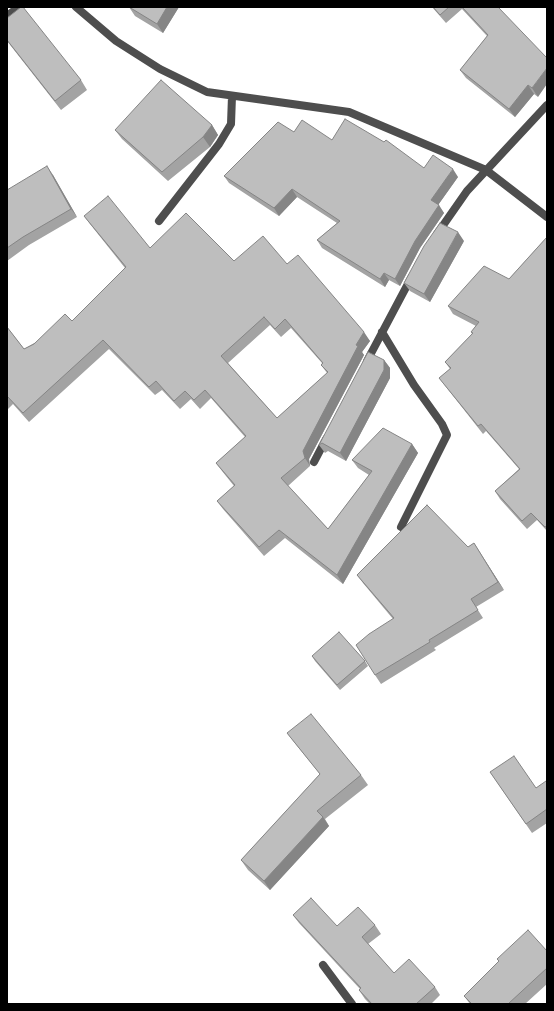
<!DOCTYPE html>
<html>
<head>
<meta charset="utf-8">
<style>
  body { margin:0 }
  #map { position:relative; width:554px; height:1011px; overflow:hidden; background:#fff; font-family:Commissioner,sans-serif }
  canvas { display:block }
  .frame { position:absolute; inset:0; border:8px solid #000; pointer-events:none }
</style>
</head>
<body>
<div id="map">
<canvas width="554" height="1011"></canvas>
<div class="frame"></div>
</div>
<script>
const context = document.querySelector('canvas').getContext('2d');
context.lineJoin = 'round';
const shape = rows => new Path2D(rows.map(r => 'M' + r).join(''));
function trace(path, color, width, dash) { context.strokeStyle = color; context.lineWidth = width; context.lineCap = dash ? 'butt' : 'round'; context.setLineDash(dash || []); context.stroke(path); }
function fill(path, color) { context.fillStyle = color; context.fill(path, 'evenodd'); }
const street = shape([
  [76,7,116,41,160,69,207,92,349,112,486,170,547,217],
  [7,16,19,7],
  [159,221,219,144,231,124,232,96],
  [437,234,467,191,547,105],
  [382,332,414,385,442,424,447,435,401,527],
  [367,361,411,278],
  [314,462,326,439],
  [323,965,352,1004]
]);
const wall = shape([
  [129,7,179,7,163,33,135,16],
  [432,7,498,7,538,97,534,94,515,117,466,78,460,70,487,36,462,9,446,23],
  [7,18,81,80,87,90,61,110,7,41],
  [212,125,218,135,210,147,168,181,122,139,115,130],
  [294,132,332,140,424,168,458,177,438,205,444,213,420,248,400,286,389,280,385,287,322,248,317,240,337,223,297,197,279,216,229,183,224,176],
  [53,175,77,217,29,245,7,261,7,190],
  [84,216,150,248,234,261,287,264,370,341,362,352,364,355,309,459,310,466,288,486,328,529,369,475,358,468,352,460,412,444,418,453,343,584,285,538,264,556,223,509,217,501,234,486,222,471,216,463,245,437,211,398,200,409,191,399,180,409,162,390,155,395,109,349,29,422,13,404,7,410,7,327,24,349,72,321,125,268,90,224],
  [270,325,281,337,291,328,322,363,321,365,327,373,277,418,228,363],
  [547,237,547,531,537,520,527,529,500,499,495,491,519,469,486,431,483,434,439,378,450,369,445,362,472,334,471,332,476,326,453,314,448,306,509,279],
  [464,241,430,302,410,291,404,283],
  [384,360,390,368,390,378,346,461,328,451,325,453,319,445],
  [474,543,504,590,476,607,483,618,434,648,436,650,381,684,375,675,393,619,363,583,357,575,468,547],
  [312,656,365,661,368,666,340,690,315,661],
  [287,733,361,775,368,785,325,819,329,826,270,890,248,870,241,860,320,774,294,742],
  [490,772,536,788,547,782,547,823,532,833],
  [293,915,337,926,375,925,381,934,368,944,394,973,435,987,440,995,431,1004,370,1004,365,999,359,990,360,989,299,923],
  [547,951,547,984,525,1004,470,1004,464,996,499,962,497,959]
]);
const shadedWall = shape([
  [167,7,179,7,163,33,157,24],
  [547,68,547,84,538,97,532,88],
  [528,85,534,94,515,117,509,109],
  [212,125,218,135,210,147,203,137],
  [47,166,53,175,77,217,71,209],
  [453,169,458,177,436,208,431,200],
  [292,189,297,197,279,216,274,208],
  [439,205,444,213,420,248,400,286,395,279,415,241],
  [458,232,464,241,430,302,424,294],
  [384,273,389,280,385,287,380,279],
  [364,332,370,341,362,352,364,355,309,459,310,466,305,458,303,451,356,345],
  [384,360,390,368,390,378,346,461,340,453],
  [412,444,418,453,343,584,337,575],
  [474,543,479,551,504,590,498,582],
  [323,817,329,826,270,890,264,881]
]);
const building = shape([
  [21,7,23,7,81,80,55,101,7,40,7,18,21,7],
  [129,7,167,7,157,24,129,7],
  [433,7,449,7,440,15,433,7],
  [462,7,498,7,547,58,547,68,532,88,528,85,509,109,460,70,488,35,462,7],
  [161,80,212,125,203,137,162,172,115,130,161,80],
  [345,119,384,142,386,140,424,168,433,155,453,169,431,200,439,205,415,241,395,279,384,273,380,279,317,240,340,221,292,189,274,208,224,176,278,122,294,132,302,120,332,140,345,119],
  [47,166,71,209,23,237,7,248,7,190,47,166],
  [108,196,150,248,186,213,234,261,263,236,287,264,298,255,364,332,356,345,358,346,303,451,305,458,281,478,328,529,372,471,352,460,383,428,412,444,337,575,279,530,259,547,217,501,235,485,216,463,246,436,205,390,194,400,185,391,174,401,156,381,149,387,103,340,23,413,7,396,7,327,24,349,34,344,65,314,72,321,126,267,84,216,108,196],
  [264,317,275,329,285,319,323,363,321,365,328,372,277,418,221,356,264,317],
  [440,223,458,232,424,294,404,283,424,246,440,223],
  [547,237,547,316,546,317,547,318,547,526,545,527,531,513,522,521,495,491,520,469,481,424,478,426,439,378,451,368,445,362,473,333,471,332,479,322,448,306,484,266,509,279,547,237],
  [368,352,384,360,384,370,340,453,322,443,319,445,368,352],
  [427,505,468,547,474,543,498,582,471,599,478,610,429,640,430,642,375,675,356,645,369,634,394,618,357,575,427,505],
  [339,632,365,661,337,685,312,656,339,632],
  [311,714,361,775,317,811,323,817,264,881,241,860,320,774,287,733,311,714],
  [514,756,536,788,546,781,547,782,547,809,526,824,490,772,514,756],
  [311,898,337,926,358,907,375,925,362,937,394,973,409,959,435,987,416,1004,372,1004,359,990,361,988,293,915,311,898],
  [528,930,547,951,547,968,508,1004,472,1004,464,996,499,961,497,959,528,930]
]);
trace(street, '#4e4e4e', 8);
fill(wall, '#a3a3a3');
fill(shadedWall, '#858585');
fill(building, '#bebebe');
trace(building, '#858585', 1);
</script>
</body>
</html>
